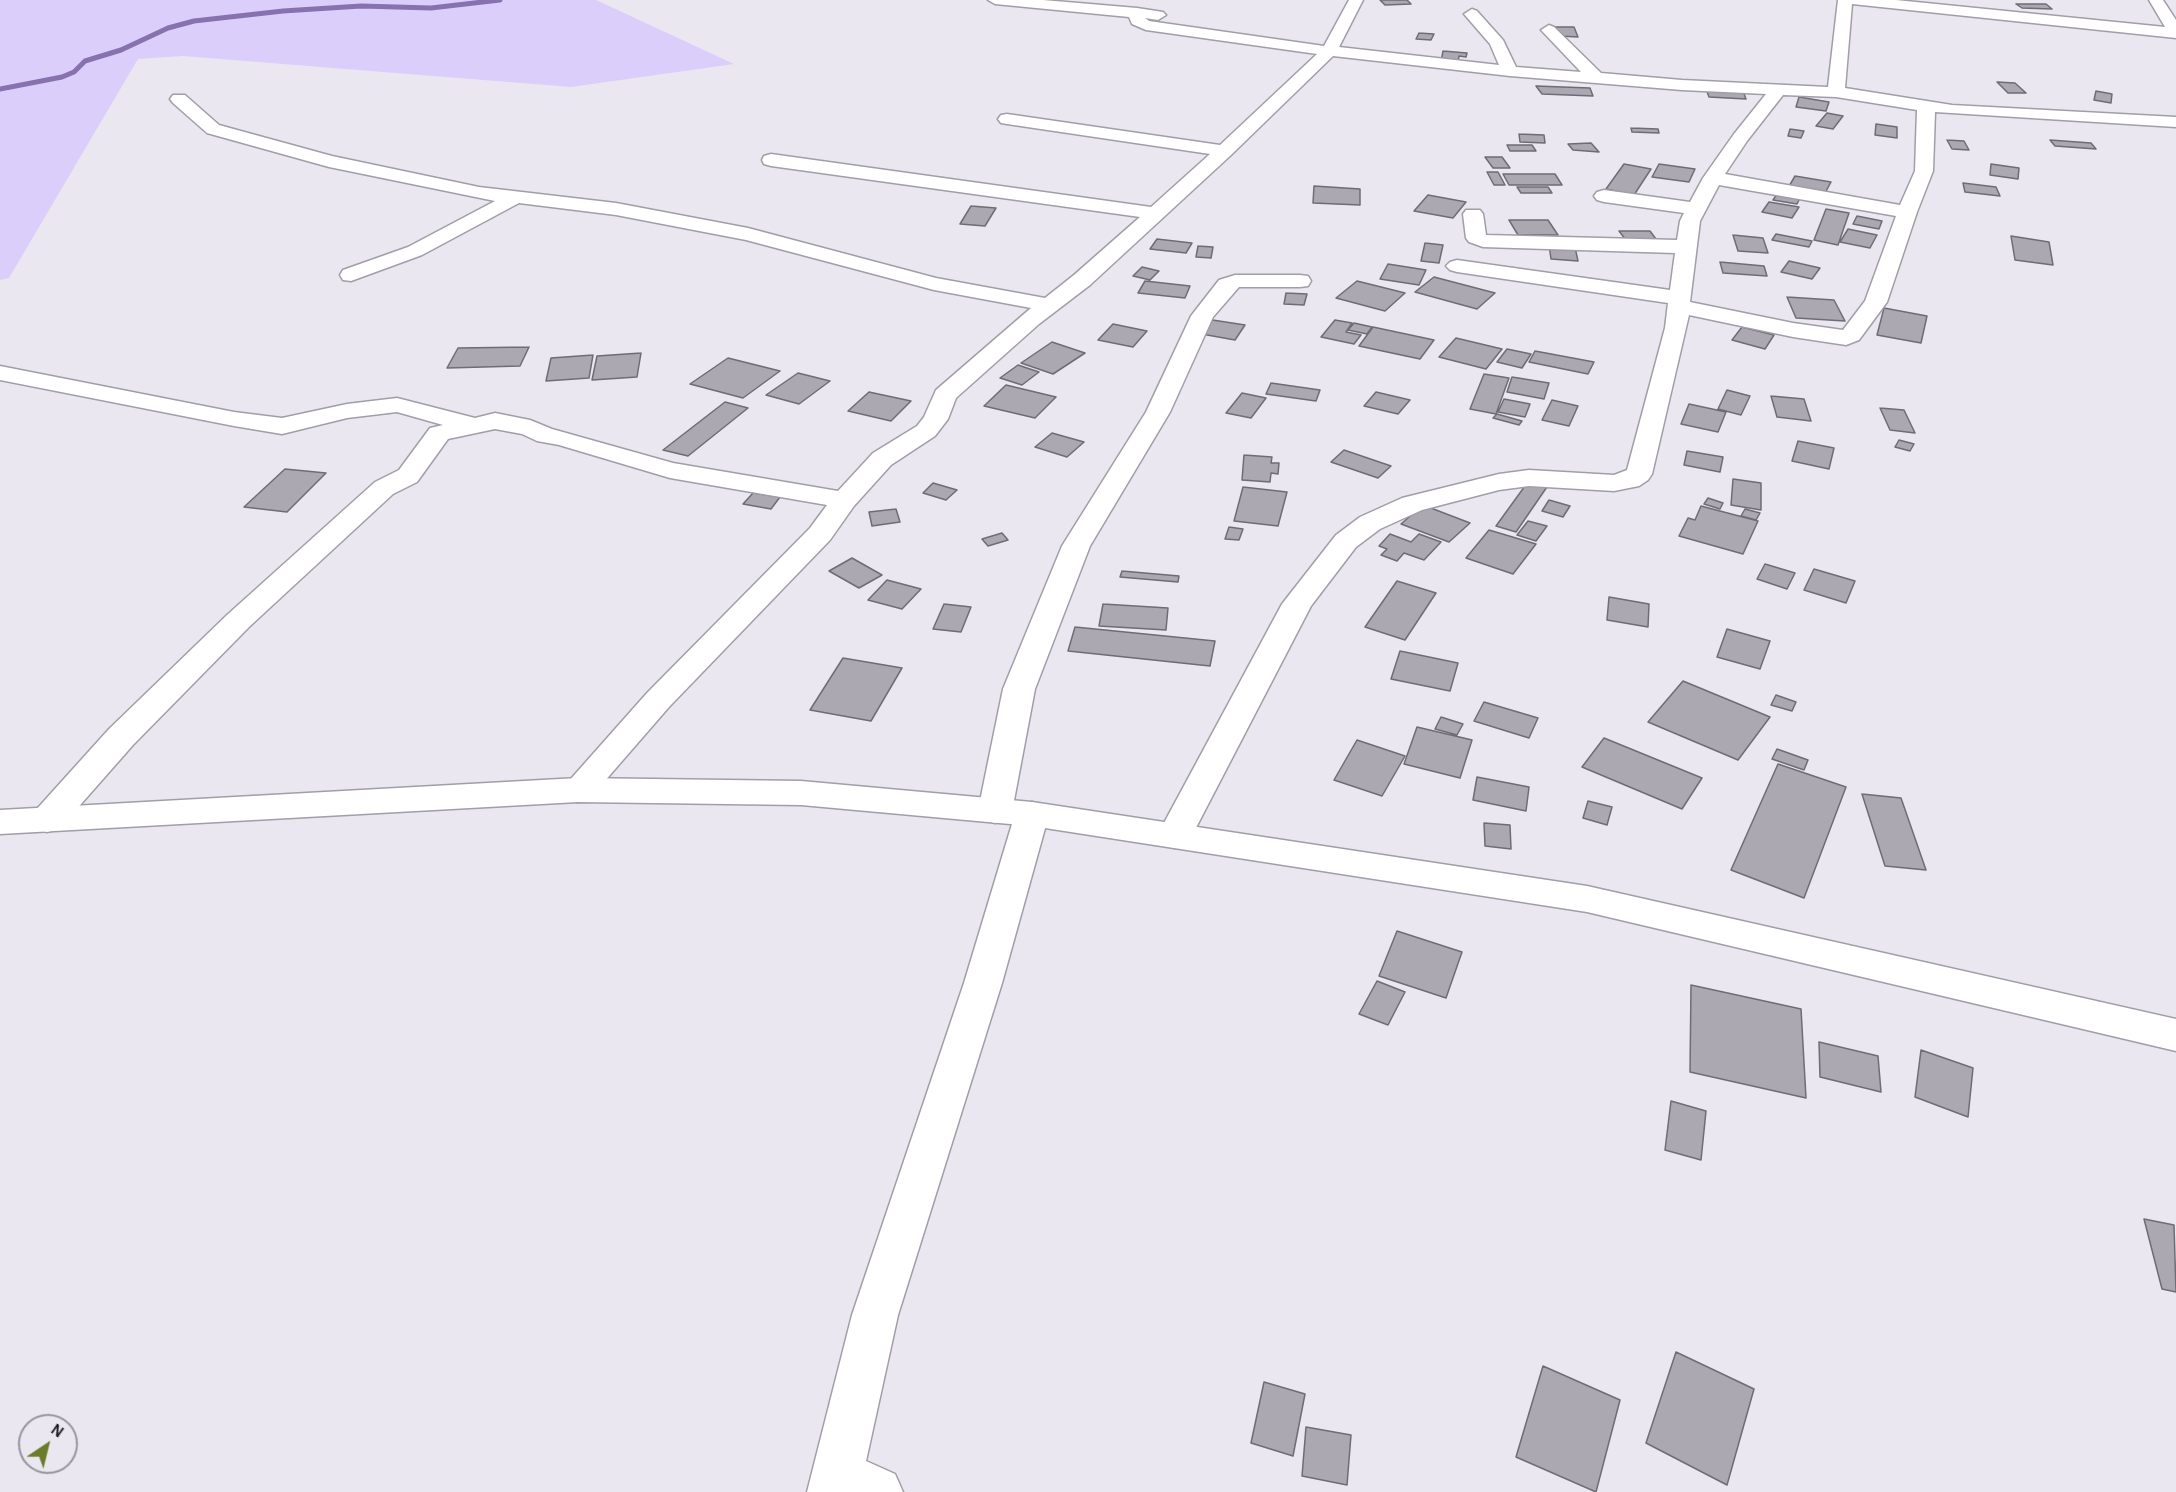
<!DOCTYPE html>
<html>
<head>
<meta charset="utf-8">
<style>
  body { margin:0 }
  #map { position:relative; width:2176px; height:1492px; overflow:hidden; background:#eae7f1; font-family:"Alegreya Sans",sans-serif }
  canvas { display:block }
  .north { position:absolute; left:18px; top:1414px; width:60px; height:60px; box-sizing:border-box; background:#eae7f1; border:2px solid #98969d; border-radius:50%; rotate:35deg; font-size:16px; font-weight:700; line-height:24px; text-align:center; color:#1d1c20 }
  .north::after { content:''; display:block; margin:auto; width:21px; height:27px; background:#6b7c2a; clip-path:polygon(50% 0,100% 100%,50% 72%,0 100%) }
</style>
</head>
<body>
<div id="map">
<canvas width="2176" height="1492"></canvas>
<div class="north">N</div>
</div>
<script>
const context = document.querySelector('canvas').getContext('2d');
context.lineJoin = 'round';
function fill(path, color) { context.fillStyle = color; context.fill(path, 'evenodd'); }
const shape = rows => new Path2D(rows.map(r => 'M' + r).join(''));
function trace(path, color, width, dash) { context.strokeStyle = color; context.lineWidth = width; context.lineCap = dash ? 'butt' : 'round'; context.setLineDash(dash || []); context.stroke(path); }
const green = shape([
  [0,0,596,0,734,64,571,87,183,56,138,59,9,278,0,280]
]);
const stream = shape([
  [0,89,62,77,74,72,85,61,121,50,168,28,194,21,283,11,361,6,431,8,500,0]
]);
const building = shape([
  [1380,0,1407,0,1411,4,1385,5,1380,0],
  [2016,4,2046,4,2052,9,2022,8,2016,4],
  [1553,27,1574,27,1578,37,1558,36,1553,27],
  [1419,33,1434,34,1431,40,1416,39,1419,33],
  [1443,51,1467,53,1466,57,1459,56,1458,63,1441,62,1443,51],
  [1997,82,2015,83,2026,93,2008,93,1997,82],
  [1536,86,1590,88,1593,96,1542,94,1536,86],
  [1706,89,1743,91,1746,99,1709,97,1706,89],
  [2096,91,2112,94,2111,103,2094,100,2096,91],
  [1799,97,1829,102,1826,111,1796,107,1799,97],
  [1827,113,1843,116,1833,129,1816,126,1827,113],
  [1876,124,1897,127,1897,138,1875,135,1876,124],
  [1631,128,1658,129,1659,133,1632,132,1631,128],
  [1790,129,1804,131,1801,138,1788,136,1790,129],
  [1519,134,1544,135,1545,143,1520,142,1519,134],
  [1947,140,1964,141,1969,150,1952,149,1947,140],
  [2050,140,2091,143,2096,149,2055,146,2050,140],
  [1591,143,1599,152,1573,150,1568,144,1591,143],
  [1507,145,1532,145,1536,151,1510,151,1507,145],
  [1485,157,1502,157,1510,168,1493,168,1485,157],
  [1624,164,1651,169,1634,195,1606,189,1624,164],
  [1659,164,1695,169,1689,182,1652,177,1659,164],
  [1991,164,2019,168,2018,179,1990,175,1991,164],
  [1487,172,1498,172,1505,185,1494,185,1487,172],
  [1503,174,1555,174,1562,185,1509,185,1503,174],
  [1795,176,1831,182,1824,195,1788,188,1795,176],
  [1963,183,1996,187,2000,196,1965,192,1963,183],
  [1314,186,1360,189,1360,205,1313,203,1314,186],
  [1517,187,1548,187,1552,193,1521,193,1517,187],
  [1777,194,1800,198,1797,204,1773,200,1777,194],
  [1428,195,1466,202,1453,218,1414,211,1428,195],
  [1769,202,1799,207,1792,218,1762,212,1769,202],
  [971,206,996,208,985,226,960,224,971,206],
  [1826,209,1849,213,1838,245,1814,240,1826,209],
  [1857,216,1882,221,1879,229,1853,224,1857,216],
  [1509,220,1548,220,1558,235,1518,235,1509,220],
  [1848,229,1877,235,1870,248,1840,242,1848,229],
  [1619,231,1650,231,1659,243,1629,244,1619,231],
  [1776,234,1812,241,1809,247,1772,240,1776,234],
  [1733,235,1763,238,1768,253,1738,251,1733,235],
  [2011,236,2049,242,2053,265,2015,260,2011,236],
  [1157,239,1192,243,1186,253,1150,249,1157,239],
  [1425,243,1443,245,1439,263,1421,261,1425,243],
  [1549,245,1575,247,1578,261,1551,259,1549,245],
  [1198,246,1213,247,1211,258,1196,257,1198,246],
  [1789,261,1820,268,1812,279,1781,272,1789,261],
  [1720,262,1764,266,1767,276,1723,273,1720,262],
  [1388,264,1426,270,1419,285,1380,279,1388,264],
  [1142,267,1159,271,1150,280,1133,276,1142,267],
  [1434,277,1495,293,1477,309,1415,292,1434,277],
  [1145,281,1190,286,1185,298,1138,293,1145,281],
  [1357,281,1405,293,1385,311,1336,298,1357,281],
  [1286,293,1307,294,1304,305,1284,304,1286,293],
  [1787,297,1834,300,1845,321,1796,318,1787,297],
  [1884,308,1927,316,1921,343,1877,335,1884,308],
  [1206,319,1245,325,1235,340,1196,333,1206,319],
  [1335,320,1352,323,1346,332,1361,335,1354,344,1321,337,1335,320],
  [1354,323,1372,327,1367,334,1348,330,1354,323],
  [1113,324,1147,331,1133,347,1098,340,1113,324],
  [1373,327,1434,340,1420,359,1359,346,1373,327],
  [1742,327,1774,335,1765,349,1732,340,1742,327],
  [1456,338,1502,349,1486,369,1439,357,1456,338],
  [1052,342,1085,353,1053,374,1021,363,1052,342],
  [529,347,520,366,447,368,458,348,529,347],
  [1507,349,1531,354,1522,368,1497,362,1507,349],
  [1535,351,1594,362,1588,374,1529,362,1535,351],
  [641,353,637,377,592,380,597,356,641,353],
  [593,355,589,378,546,381,551,358,593,355],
  [728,358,780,371,743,398,690,384,728,358],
  [1018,365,1039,372,1022,385,1000,378,1018,365],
  [798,373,830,381,799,404,766,395,798,373],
  [1484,374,1509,378,1496,414,1470,409,1484,374],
  [1512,377,1549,383,1544,399,1507,392,1512,377],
  [1271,383,1320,390,1316,401,1266,394,1271,383],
  [1006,385,1056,397,1035,418,984,406,1006,385],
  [1727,390,1750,396,1741,415,1718,409,1727,390],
  [869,392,911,401,891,421,848,411,869,392],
  [1376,392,1410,400,1398,414,1364,406,1376,392],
  [1242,393,1266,398,1251,418,1226,413,1242,393],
  [1771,396,1804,399,1811,421,1777,417,1771,396],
  [1504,399,1530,404,1525,417,1498,412,1504,399],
  [1552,400,1578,406,1569,426,1542,420,1552,400],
  [725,402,748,408,688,456,663,450,725,402],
  [1689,404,1726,412,1718,432,1681,424,1689,404],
  [1880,408,1904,410,1915,433,1890,430,1880,408],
  [1497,414,1522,421,1519,425,1493,418,1497,414],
  [1052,433,1084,442,1067,457,1035,447,1052,433],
  [1899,440,1914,444,1910,451,1895,447,1899,440],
  [1798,441,1834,448,1829,469,1792,461,1798,441],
  [1344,450,1391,466,1378,478,1331,462,1344,450],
  [1687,451,1723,457,1720,472,1684,465,1687,451],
  [1244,455,1272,457,1271,463,1279,463,1278,474,1271,473,1270,482,1242,480,1244,455],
  [285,469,326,473,287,512,244,507,285,469],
  [1530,479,1549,484,1516,532,1496,526,1530,479],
  [1733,479,1761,483,1761,510,1731,505,1733,479],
  [933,483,957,490,946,500,923,493,933,483],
  [1243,487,1287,492,1278,526,1234,521,1243,487],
  [753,493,780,497,771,509,743,504,753,493],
  [1708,498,1723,503,1720,509,1704,504,1708,498],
  [1549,500,1570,506,1563,517,1542,511,1549,500],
  [1423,505,1470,523,1449,542,1401,524,1423,505],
  [1701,506,1758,521,1743,554,1679,536,1688,518,1695,520,1701,506],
  [896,509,900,522,872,526,869,512,896,509],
  [1745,509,1760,513,1756,520,1741,516,1745,509],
  [1528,521,1547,526,1536,541,1517,535,1528,521],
  [1229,527,1243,529,1239,540,1225,539,1229,527],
  [1489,530,1536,544,1513,574,1466,558,1489,530],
  [1002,533,1008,540,988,546,982,539,1002,533],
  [1390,534,1411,542,1419,534,1441,542,1424,560,1404,553,1397,561,1381,555,1387,549,1379,546,1390,534],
  [852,558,882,575,859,588,829,571,852,558],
  [1765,564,1795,573,1787,589,1757,579,1765,564],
  [1814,569,1855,581,1846,603,1804,590,1814,569],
  [1122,571,1179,576,1178,582,1120,577,1122,571],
  [887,580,921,589,902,609,868,600,887,580],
  [1397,581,1436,593,1405,640,1365,627,1397,581],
  [1609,597,1649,604,1648,627,1607,620,1609,597],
  [944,604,971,607,961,632,933,629,944,604],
  [1103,604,1168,608,1166,630,1099,626,1103,604],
  [1075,627,1215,641,1210,666,1068,651,1075,627],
  [1727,629,1770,641,1760,669,1717,657,1727,629],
  [1400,651,1458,663,1450,691,1391,679,1400,651],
  [843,658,902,668,871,721,810,710,843,658],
  [1683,681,1770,717,1738,760,1648,722,1683,681],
  [1776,695,1796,702,1792,711,1771,705,1776,695],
  [1484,702,1538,718,1529,738,1474,721,1484,702],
  [1441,717,1463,724,1457,735,1435,729,1441,717],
  [1417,727,1472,740,1460,778,1404,764,1417,727],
  [1604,738,1702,778,1682,809,1582,767,1604,738],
  [1357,740,1405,756,1382,796,1334,780,1357,740],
  [1777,749,1808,760,1804,770,1772,759,1777,749],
  [1778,764,1846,787,1804,898,1731,870,1778,764],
  [1477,777,1529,787,1526,811,1473,800,1477,777],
  [1862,794,1901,798,1926,870,1885,866,1862,794],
  [1588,801,1612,807,1607,825,1583,818,1588,801],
  [1484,823,1510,825,1511,849,1485,846,1484,823],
  [1397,931,1462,952,1446,998,1379,976,1397,931],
  [1377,981,1405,992,1388,1025,1359,1014,1377,981],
  [1691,985,1801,1009,1806,1098,1690,1072,1691,985],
  [1819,1042,1878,1056,1881,1092,1820,1077,1819,1042],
  [1921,1050,1973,1068,1968,1117,1915,1097,1921,1050],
  [1671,1101,1706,1111,1701,1160,1665,1150,1671,1101],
  [2144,1219,2174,1225,2176,1292,2162,1289,2144,1219],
  [1676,1352,1754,1389,1727,1485,1646,1443,1676,1352],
  [1543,1366,1620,1400,1596,1492,1516,1457,1543,1366],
  [1264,1382,1305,1394,1293,1456,1251,1443,1264,1382],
  [1306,1427,1351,1435,1347,1485,1302,1476,1306,1427]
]);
const minor = shape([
  [988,0,1043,0,1137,8,1163,12,1166,15,1158,20,1145,18,1149,21,1324,46,1349,0,1363,0,1339,47,1499,65,1490,44,1464,14,1472,9,1477,11,1503,40,1516,67,1581,72,1541,30,1549,25,1554,27,1601,73,1682,80,1828,87,1838,0,1896,0,2165,27,2149,0,2163,0,2176,20,2176,38,1852,4,1845,88,1952,105,2176,117,2176,127,1935,112,1933,171,1917,212,1887,302,1859,340,1846,345,1793,337,1689,315,1652,474,1648,480,1639,486,1614,491,1529,486,1499,490,1422,510,1380,529,1356,547,1311,606,1187,845,1175,848,1163,845,1157,836,1282,604,1336,535,1360,517,1402,498,1499,474,1529,470,1614,475,1627,470,1665,328,1668,303,1457,272,1450,270,1446,266,1450,262,1457,260,1670,290,1675,253,1483,247,1469,242,1466,238,1463,214,1466,210,1480,210,1483,214,1486,235,1677,240,1680,221,1684,213,1604,202,1597,200,1594,196,1597,192,1604,190,1690,202,1703,178,1734,134,1766,94,1682,90,1510,76,1333,56,1231,155,1090,285,1039,324,956,398,948,419,935,436,891,465,854,506,830,540,669,707,590,798,578,802,566,798,561,790,647,693,810,528,827,505,670,478,559,445,537,441,522,434,495,429,448,439,417,482,393,494,249,627,133,745,59,829,47,832,35,829,30,820,35,811,109,729,227,615,375,482,399,470,430,428,443,425,397,412,347,418,282,434,234,426,0,380,0,366,234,412,282,418,347,404,397,398,475,418,495,413,530,420,552,429,673,463,838,491,873,453,917,426,924,417,936,390,1031,308,934,290,746,240,616,215,519,203,422,255,351,281,343,280,340,275,343,270,408,247,495,201,329,167,207,133,173,103,170,99,173,95,185,95,219,125,332,156,479,187,616,203,748,228,936,278,1045,298,1074,275,1140,217,771,166,764,164,762,160,764,156,771,154,1151,207,1210,154,1007,124,1001,123,998,119,1001,115,1007,114,1220,145,1317,54,1146,30,1132,24,1129,17,995,4,988,0],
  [1783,95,1836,97,1917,110,1915,171,1900,205,1725,174,1747,141,1783,95],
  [1719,185,1896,216,1865,301,1843,330,1793,323,1690,302,1700,221,1719,185],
  [1235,275,1300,275,1308,276,1311,281,1308,286,1300,287,1239,287,1213,317,1170,412,1090,546,1035,689,1012,811,1007,819,995,823,983,819,978,811,1003,689,1062,546,1146,412,1191,316,1219,280,1235,275],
  [1032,802,1044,806,1049,814,1002,983,898,1315,866,1461,895,1474,903,1492,807,1492,852,1315,964,983,1015,814,1020,806,1032,802]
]);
const secondary = shape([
  [578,778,801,781,1032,802,1587,886,2176,1019,2176,1051,1587,912,1032,826,801,805,578,802,0,834,0,810,578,778]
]);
fill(green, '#dccefa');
trace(stream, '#8772af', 5);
fill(building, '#aba8b1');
trace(building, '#6e6c74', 1.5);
trace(minor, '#a19ea7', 3);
trace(secondary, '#a19ea7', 3);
fill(minor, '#fff');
fill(secondary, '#fff');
</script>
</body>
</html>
